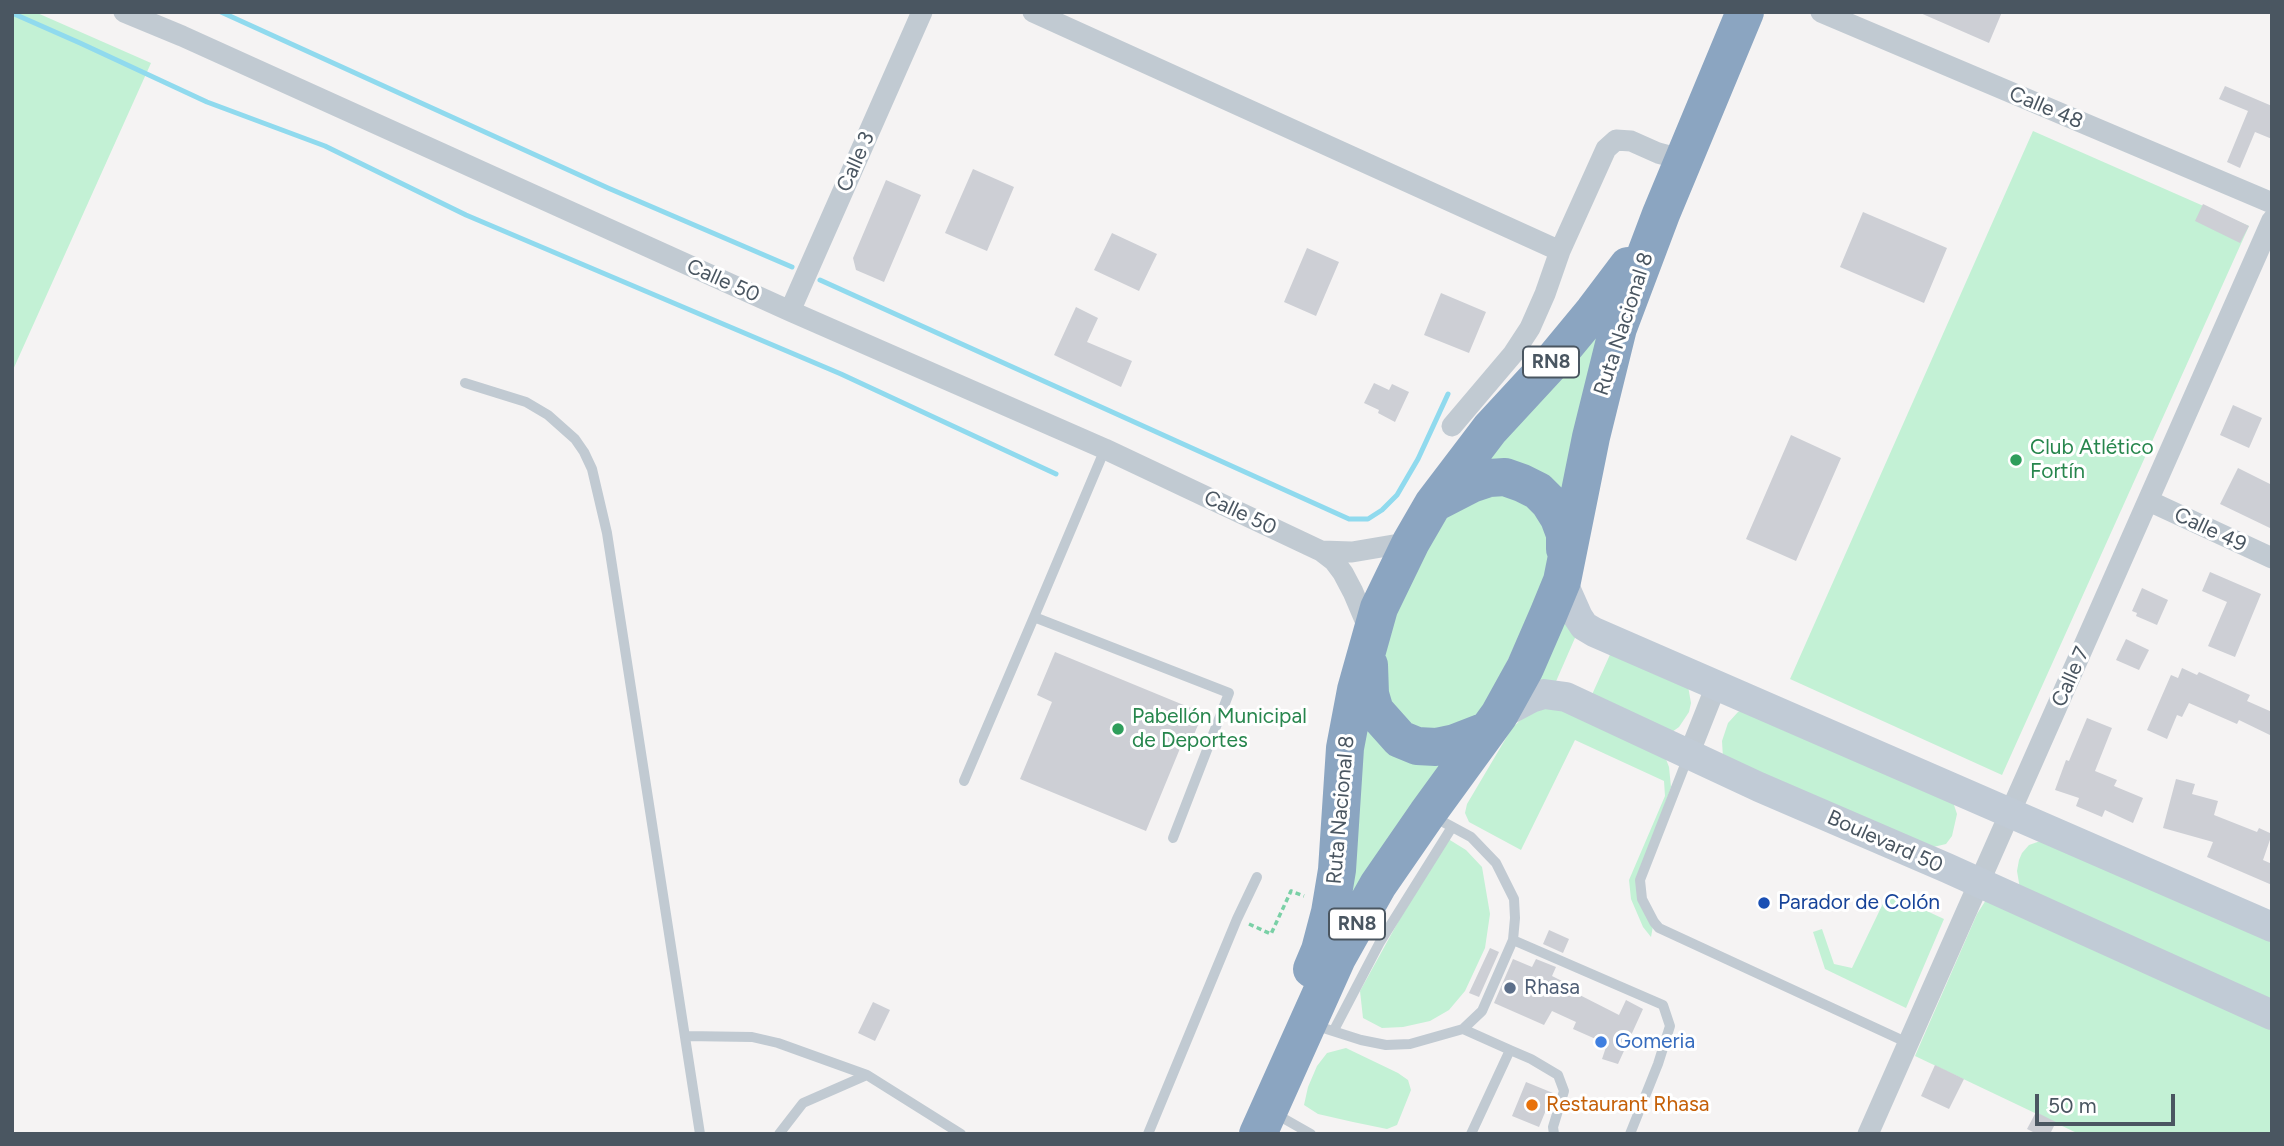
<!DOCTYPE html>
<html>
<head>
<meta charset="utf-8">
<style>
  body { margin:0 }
  #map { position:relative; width:2284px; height:1146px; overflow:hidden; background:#f5f3f3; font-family:Figtree,sans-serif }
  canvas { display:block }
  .frame { position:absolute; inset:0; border:14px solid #4a5661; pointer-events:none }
  .scale { position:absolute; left:2035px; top:1094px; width:140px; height:32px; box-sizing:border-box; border:4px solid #4a5661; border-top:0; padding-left:9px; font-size:21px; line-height:24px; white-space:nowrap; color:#4a5661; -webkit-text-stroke:5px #fff; paint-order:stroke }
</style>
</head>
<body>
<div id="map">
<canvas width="2284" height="1146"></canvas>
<div class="frame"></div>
<div class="scale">50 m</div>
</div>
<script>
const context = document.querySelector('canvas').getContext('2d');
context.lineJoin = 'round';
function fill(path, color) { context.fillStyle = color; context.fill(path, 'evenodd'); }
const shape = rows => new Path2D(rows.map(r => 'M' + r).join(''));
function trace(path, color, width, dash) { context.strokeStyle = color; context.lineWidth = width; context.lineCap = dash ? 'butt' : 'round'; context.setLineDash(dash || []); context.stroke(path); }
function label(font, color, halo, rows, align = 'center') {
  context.font = font + ' Figtree,sans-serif'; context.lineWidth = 6; context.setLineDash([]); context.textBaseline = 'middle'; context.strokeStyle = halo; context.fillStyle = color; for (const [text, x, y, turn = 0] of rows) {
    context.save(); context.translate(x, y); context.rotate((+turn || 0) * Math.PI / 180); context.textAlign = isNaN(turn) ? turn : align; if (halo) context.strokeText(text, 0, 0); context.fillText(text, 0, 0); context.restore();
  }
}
const green = shape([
  [12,12,35,12,151,63,12,372],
  [2033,131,2249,226,2002,775,1790,679],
  [1603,322,1571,509,1492,461,1486,451],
  [1520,494,1550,529,1549,575,1486,705,1462,728,1421,736,1389,711,1384,640,1429,532,1469,497],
  [1564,604,1578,631,1554,686,1532,688],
  [1613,648,1688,686,1691,703,1689,712,1679,727,1672,732,1590,699],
  [1557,703,1664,754,1669,767,1671,787,1637,882,1653,926,1651,937,1643,927,1631,899,1629,880,1665,796,1664,781,1575,740,1521,850,1469,822,1465,813,1467,804,1512,728,1527,714],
  [1745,708,1952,799,1957,814,1952,836,1946,844,1929,848,1723,758,1722,741,1728,723,1738,712],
  [1362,715,1459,758,1348,921],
  [1445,837,1466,850,1482,867,1490,914,1485,948,1465,991,1449,1010,1430,1021,1403,1027,1382,1028,1363,1018,1360,991],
  [2046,839,2272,940,2272,1005,2020,889,2017,871,2019,860,2022,853,2029,845],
  [1888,893,1944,919,1906,1008,1825,969,1813,932,1822,929,1834,964,1852,968],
  [1986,900,2272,1022,2272,1134,2079,1134,1915,1056,1977,914],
  [1346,1048,1398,1073,1408,1080,1411,1090,1397,1125,1387,1129,1353,1122,1318,1114,1304,1105,1308,1087,1317,1066,1327,1053]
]);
const stream = shape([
  [221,12,608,188,792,267],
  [12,13,80,43,207,102,325,146,466,215,841,374,1056,474],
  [820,280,1349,519,1368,519,1382,510,1397,495,1418,459,1448,394]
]);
const building = shape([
  [1918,12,2002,12,1989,43],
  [2225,86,2272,106,2272,139,2255,132,2240,168,2227,162,2248,111,2219,99],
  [973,169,1014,187,987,251,945,233],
  [886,180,921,195,884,282,856,270,853,258],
  [2203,204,2249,226,2240,243,2195,221],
  [1863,212,1947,248,1924,303,1840,267],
  [1112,233,1157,254,1139,291,1094,270],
  [1307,248,1339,262,1316,316,1284,302],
  [1441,293,1486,312,1469,353,1424,335],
  [1076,307,1098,318,1087,342,1132,361,1121,387,1054,355],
  [1374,383,1389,390,1392,384,1409,392,1395,422,1378,413,1379,410,1364,403],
  [2233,405,2262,418,2249,448,2220,435],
  [1791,435,1841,458,1796,561,1746,539],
  [2238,468,2272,485,2272,529,2220,504],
  [2210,572,2261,594,2235,657,2208,646,2227,602,2202,591],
  [2142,588,2168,600,2157,625,2136,616,2137,613,2132,611],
  [2126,639,2149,650,2139,670,2116,660],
  [1055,652,1203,713,1188,749,1181,746,1146,831,1020,779,1052,702,1037,695],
  [2182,668,2197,675,2199,672,2250,695,2247,701,2272,712,2272,736,2239,720,2237,724,2189,703,2182,717,2177,715,2167,739,2147,730,2171,675,2178,678],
  [2087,718,2112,728,2095,771,2117,780,2114,786,2143,798,2133,823,2105,810,2102,817,2076,806,2079,798,2055,790,2066,760,2069,761],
  [2176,779,2195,784,2192,794,2218,801,2214,815,2257,832,2259,828,2272,834,2263,860,2272,864,2272,885,2207,857,2213,842,2163,828],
  [1549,930,1569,939,1563,953,1543,944],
  [1490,948,1499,952,1479,997,1469,993],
  [1513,959,1532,967,1536,959,1556,967,1552,976,1564,982,1562,986,1619,1015,1626,1000,1643,1009,1618,1064,1602,1059,1607,1044,1573,1029,1576,1022,1552,1011,1544,1025,1494,1003],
  [873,1002,890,1010,875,1041,858,1033],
  [1935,1065,1964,1079,1949,1109,1921,1096],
  [1526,1082,1553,1093,1539,1127,1512,1116],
  [2036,1112,2056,1122,2050,1134,2037,1134,2027,1129]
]);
const path = shape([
  [1249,924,1271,934,1291,891,1304,896]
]);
const lane = shape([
  [465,383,526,402,548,415,575,439,584,452,592,469,607,533,700,1134],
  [1105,449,1034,617,1229,693,1173,838],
  [1688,757,1640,880,1642,899,1654,922,1659,928,1908,1043],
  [964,781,1034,617],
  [1513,940,1663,1005,1670,1026,1658,1064,1630,1134],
  [1314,1025,1361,1040,1386,1045,1410,1044,1463,1029,1482,1011,1513,940,1515,918,1514,899,1496,863,1471,837,1434,817],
  [1463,1029,1510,1050,1471,1134],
  [1334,1030,1380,942,1452,827],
  [685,1036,752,1037,778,1043,867,1075],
  [1510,1050,1531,1059,1558,1075,1564,1091,1553,1127,1554,1134],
  [1274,1113,1311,1134],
  [779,1134,803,1103,867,1075,961,1134],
  [1148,1134,1237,919,1257,877]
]);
const street = shape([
  [124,12,182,36,790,311,1105,449,1321,551,1334,561,1343,573,1353,592,1370,632],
  [1033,12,1560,251],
  [1821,12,2272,203],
  [790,311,922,12],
  [1452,426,1513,354,1530,328,1545,294,1560,251,1606,149,1616,140,1631,141,1658,153,1684,160],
  [2149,501,2272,558],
  [1321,551,1352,552,1411,542],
  [1689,754,1716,686],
  [1868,1134,2272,220]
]);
const secondary = shape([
  [1562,581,1578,617,1584,626,1594,632,2272,927],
  [1499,715,1531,698,1544,694,1566,697,1759,787,1947,868,2272,1015]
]);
const highway = shape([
  [1438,501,1471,484,1489,478,1505,477,1522,483,1538,491,1549,502,1559,518,1565,534,1565,549],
  [1369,665,1370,694,1375,711,1400,739,1417,746,1436,747,1455,743,1486,731],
  [1312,969,1320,950,1330,912,1337,870,1345,748,1356,690,1379,608,1411,542,1433,504,1490,429,1551,363,1594,311,1628,266],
  [1258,1134,1337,958,1378,885,1427,814,1499,715,1525,668,1548,615,1562,581,1591,437,1618,328,1661,214,1745,12]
]);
const markers = [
  [2016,460,7,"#2e9e5b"],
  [1118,729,7,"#2e9e5b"],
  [1764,903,7,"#1a4fb4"],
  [1510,988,7,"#5c6f8a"],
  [1601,1042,7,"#3f7fe0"],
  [1532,1105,7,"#e8710a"]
];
const shields = [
  [1551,362,56],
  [1357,924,56]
];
const shieldNames = [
  ["RN8",1551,362],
  ["RN8",1357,924]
];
const streetNames = [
  ["Calle 48",2046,108,23],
  ["Calle 3",856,162,-66],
  ["Calle 50",723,281,24],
  ["Ruta Nacional 8",1624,324,-72],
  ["Calle 50",1240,513,25],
  ["Calle 49",2210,530,25],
  ["Calle 7",2071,677,-66],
  ["Ruta Nacional 8",1341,810,-85],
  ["Boulevard 50",1885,842,24]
];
const leisureNames = [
  ["Club Atlético",2030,448],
  ["Fortín",2030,472],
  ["Pabellón Municipal",1132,717],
  ["de Deportes",1132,741]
];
const transitNames = [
  ["Parador de Colón",1778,903]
];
const serviceNames = [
  ["Rhasa",1524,988]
];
const shopNames = [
  ["Gomeria",1615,1042]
];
const foodNames = [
  ["Restaurant Rhasa",1546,1105]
];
fill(green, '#c3f1d5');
trace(stream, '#90daee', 5);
fill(building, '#cdcfd5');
trace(path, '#7ad0a6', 3.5, [5, 3.5]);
trace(lane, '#c1cad2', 10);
trace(street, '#c1cad2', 21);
trace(secondary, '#c1cbd6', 30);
trace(highway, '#8ba5c1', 38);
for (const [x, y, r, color] of markers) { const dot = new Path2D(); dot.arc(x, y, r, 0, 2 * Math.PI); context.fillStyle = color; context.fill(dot); trace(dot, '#fff', 2.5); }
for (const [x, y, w] of shields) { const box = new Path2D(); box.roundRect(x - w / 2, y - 15.5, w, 31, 5); context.fillStyle = '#fff'; context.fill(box); trace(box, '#4a5661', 2); }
label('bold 19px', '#4a5661', null, shieldNames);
label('21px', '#4a5661', '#fff', streetNames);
label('21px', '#27864d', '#fff', leisureNames, 'left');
label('21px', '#164399', '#fff', transitNames, 'left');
label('21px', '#4e5e75', '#fff', serviceNames, 'left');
label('21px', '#366cbe', '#fff', shopNames, 'left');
label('21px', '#c56008', '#fff', foodNames, 'left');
</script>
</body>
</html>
